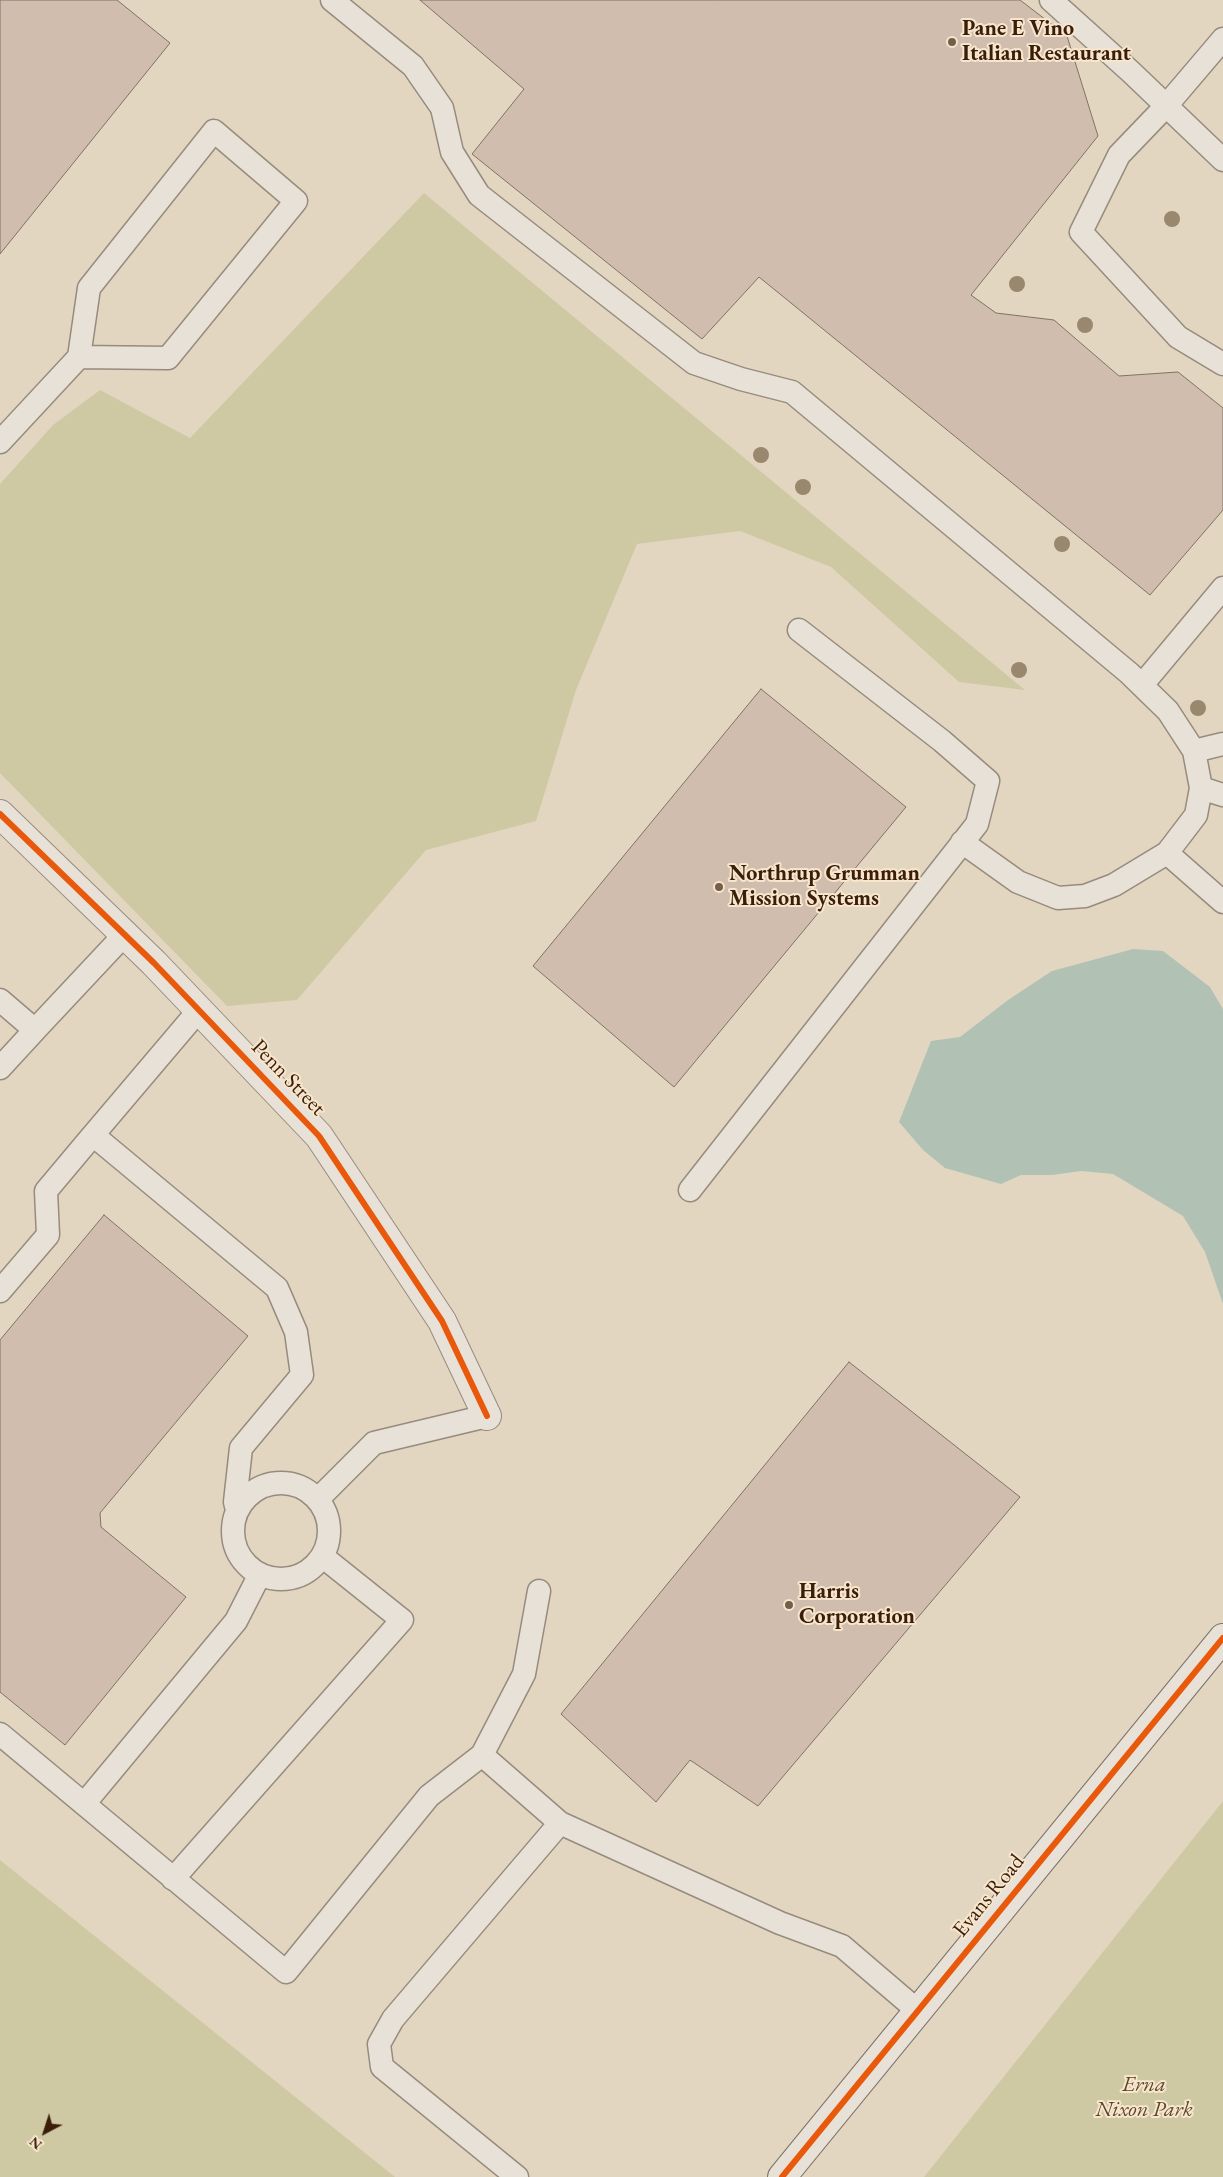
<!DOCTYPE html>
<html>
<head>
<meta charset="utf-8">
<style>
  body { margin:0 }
  #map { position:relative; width:1223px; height:2177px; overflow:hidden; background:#e3d6c1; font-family:"EB Garamond",serif }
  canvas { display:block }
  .north { position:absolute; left:20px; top:2107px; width:50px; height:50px; -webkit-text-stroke:4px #f7e6cd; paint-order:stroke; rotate:220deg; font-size:14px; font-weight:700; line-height:20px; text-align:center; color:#3b1e0a }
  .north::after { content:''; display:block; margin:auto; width:18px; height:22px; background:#3b1e0a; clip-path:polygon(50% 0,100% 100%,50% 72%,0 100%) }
</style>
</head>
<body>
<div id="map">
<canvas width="1223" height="2177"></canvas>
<div class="north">N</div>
</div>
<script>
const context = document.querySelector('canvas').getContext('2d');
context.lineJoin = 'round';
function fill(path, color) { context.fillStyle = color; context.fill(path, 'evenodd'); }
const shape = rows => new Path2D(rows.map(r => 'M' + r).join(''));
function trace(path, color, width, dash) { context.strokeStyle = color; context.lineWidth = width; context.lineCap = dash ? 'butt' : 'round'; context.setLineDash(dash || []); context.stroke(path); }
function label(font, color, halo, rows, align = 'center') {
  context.font = font + ' "EB Garamond",serif'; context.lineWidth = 4; context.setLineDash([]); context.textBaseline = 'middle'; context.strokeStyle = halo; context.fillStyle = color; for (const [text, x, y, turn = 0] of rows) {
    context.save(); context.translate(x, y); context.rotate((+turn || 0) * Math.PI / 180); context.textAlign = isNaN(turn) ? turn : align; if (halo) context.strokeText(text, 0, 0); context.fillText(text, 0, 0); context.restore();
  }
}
const green = shape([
  [424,193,1025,690,959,682,831,567,740,531,637,544,576,690,536,821,426,850,297,1000,227,1006,0,773,0,484,53,425,100,390,190,438],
  [1223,1801,1223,2177,924,2177],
  [0,1860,395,2177,0,2177]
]);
const water = shape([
  [1133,949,1163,951,1210,987,1223,1009,1223,1304,1205,1252,1183,1216,1113,1174,1081,1171,1052,1175,1021,1175,1001,1184,945,1168,923,1150,899,1122,931,1041,960,1037,1008,1000,1052,971]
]);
const building = shape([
  [0,0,117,0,170,43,0,254,0,0],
  [420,0,1020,0,1067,36,1098,136,971,295,996,313,1054,320,1119,376,1178,372,1223,408,1223,510,1150,595,759,277,702,339,472,154,524,89,420,0],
  [761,689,906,807,674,1087,533,966,761,689],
  [104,1215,248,1336,100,1513,101,1527,186,1597,65,1745,0,1692,0,1340,104,1215],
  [849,1362,1020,1497,758,1806,690,1760,656,1802,561,1714,849,1362]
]);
const lane = shape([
  [332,0,413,66,442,108,452,152,479,195,694,363,741,379,792,392,1129,673,1168,711,1194,751,1201,788,1196,815,1167,853,1114,885,1085,896,1058,898,1018,882,962,842],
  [1051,0,1131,72,1223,160],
  [1223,39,1166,106,1119,155,1081,232,1178,337,1223,364],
  [214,131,296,201,168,358,79,357,89,288,214,131],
  [0,442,79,357],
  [1142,685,1223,588],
  [1194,751,1223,744],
  [1201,788,1223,795],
  [1167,853,1223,902],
  [0,1000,35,1030,125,934],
  [199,1010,93,1135,277,1288,296,1332,302,1375,241,1448,235,1502,237,1510],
  [0,1068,35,1030],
  [690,1190,977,824,988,781,942,741,799,630],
  [0,1291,48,1235,46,1191,93,1135],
  '233 1531a48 48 0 1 1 96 0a48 48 0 1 1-96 0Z',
  [318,1499,374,1443,487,1416],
  [539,1591,524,1674,482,1755,560,1823,780,1923,842,1946,918,2011],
  [0,1734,286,1972,429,1796,482,1755],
  [84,1804,236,1621,260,1574],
  [173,1879,402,1620,322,1556],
  [517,2177,382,2067,379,2044,393,2019,560,1823]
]);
const street = shape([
  [0,814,154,963,319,1136,442,1321,487,1416]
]);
const secondary = shape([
  [782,2177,1223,1638]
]);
const cycleway = shape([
  [0,814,154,963,319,1136,442,1321,487,1416],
  [782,2177,1223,1638]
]);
const trees = [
  [1172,219],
  [1017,284],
  [1085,325],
  [761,455],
  [803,487],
  [1062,544],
  [1019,670],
  [1198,708]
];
const markers = [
  [952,42,5,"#765e4a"],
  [719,887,5,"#765e4a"],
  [789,1605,5,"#765e4a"]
];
const poiNames = [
  ["Pane E Vino",962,29],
  ["Italian Restaurant",962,54],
  ["Northrup Grumman",729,874],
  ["Mission Systems",729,899],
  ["Harris",799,1592],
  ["Corporation",799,1617]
];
const streetNames = [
  ["Penn Street",288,1078,46],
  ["Evans Road",989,1896,-51]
];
const parkNames = [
  ["Erna",1144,2085],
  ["Nixon Park",1144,2110]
];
fill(green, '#cec9a3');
fill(water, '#b1c2b4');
fill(building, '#d0bdae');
trace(building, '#7e7265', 1);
trace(lane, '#978b7d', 25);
trace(street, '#978b7d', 30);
trace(secondary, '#7e7265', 30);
trace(lane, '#e8e1d7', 22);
trace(street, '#e8e1d7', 28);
trace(secondary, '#e8e1d7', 28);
trace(cycleway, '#e8590c', 6);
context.fillStyle = '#99876e';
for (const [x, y] of trees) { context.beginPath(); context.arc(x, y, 8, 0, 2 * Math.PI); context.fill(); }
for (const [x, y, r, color] of markers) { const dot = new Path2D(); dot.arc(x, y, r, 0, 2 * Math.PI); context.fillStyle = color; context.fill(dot); trace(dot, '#f7e6cd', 2); }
label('bold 22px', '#3b1e0a', '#f7e6cd', poiNames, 'left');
label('22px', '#3b1e0a', '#f7e6cd', streetNames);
label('italic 22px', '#5c462a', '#f7e6cd', parkNames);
</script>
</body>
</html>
